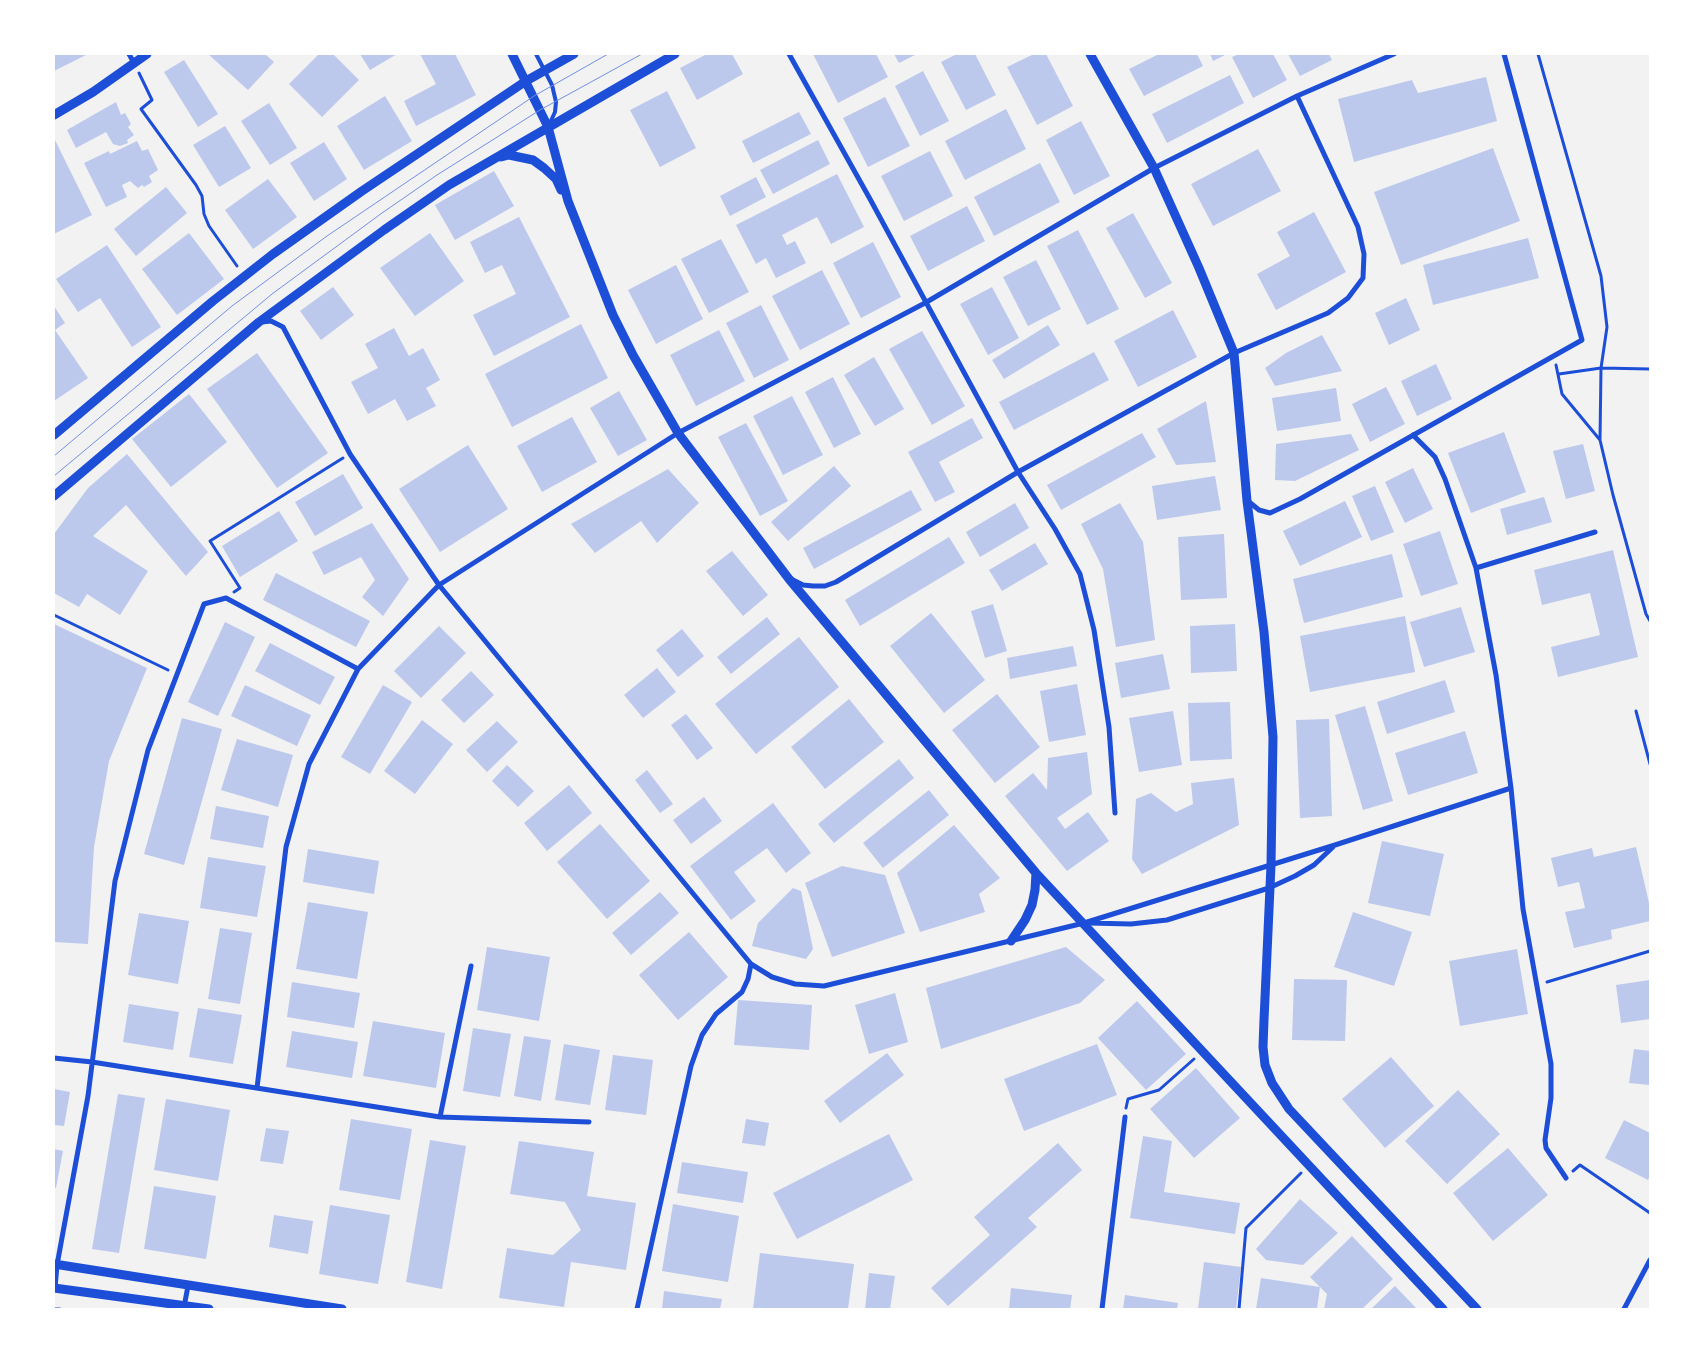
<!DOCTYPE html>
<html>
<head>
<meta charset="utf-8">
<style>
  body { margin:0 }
  #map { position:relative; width:1704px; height:1363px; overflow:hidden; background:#f2f2f2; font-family:"Fira Sans",sans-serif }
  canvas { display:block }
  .frame { position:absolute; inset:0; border:55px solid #fff; pointer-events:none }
</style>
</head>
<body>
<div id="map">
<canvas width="1704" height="1363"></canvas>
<div class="frame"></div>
</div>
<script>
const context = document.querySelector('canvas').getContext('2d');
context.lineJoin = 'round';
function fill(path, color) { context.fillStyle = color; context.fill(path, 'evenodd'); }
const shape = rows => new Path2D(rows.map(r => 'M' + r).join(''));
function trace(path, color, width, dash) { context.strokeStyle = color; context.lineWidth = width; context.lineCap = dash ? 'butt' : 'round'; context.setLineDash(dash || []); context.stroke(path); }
const building = shape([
  [54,54,88,54,54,71],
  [208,54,265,54,274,62,248,90],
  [319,54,333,54,359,80,322,117,289,84],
  [360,54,397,54,370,70],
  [420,54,455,54,476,95,416,126,404,101,436,84],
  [707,54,732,54,743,74,697,100,680,68],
  [813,54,876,54,888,77,838,103],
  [894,54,917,54,899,63],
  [957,54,975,54,996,95,966,110,941,62],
  [1034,54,1046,54,1073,106,1037,125,1007,67],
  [1159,54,1197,54,1203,66,1144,96,1129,69],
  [1210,54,1227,54,1213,61],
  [1239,54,1273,54,1287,80,1253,98,1232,57],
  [1288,54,1329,54,1332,60,1300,76],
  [184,60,218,114,198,127,164,72],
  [923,71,949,121,920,136,895,86],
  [1230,75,1244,103,1167,143,1152,114],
  [1486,77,1497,121,1354,162,1338,99,1412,80,1418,93],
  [667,91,696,148,660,167,630,110],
  [385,96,412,141,364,170,337,126],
  [885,97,910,146,868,167,843,118],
  [116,102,121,115,125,113,131,124,128,127,134,135,127,140,128,143,120,146,113,144,106,132,76,148,67,130],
  [269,103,297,148,270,165,241,121],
  [1006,109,1026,149,965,180,945,141],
  [799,112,811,134,753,163,742,141],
  [1081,121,1110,176,1074,195,1046,140],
  [225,126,251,168,219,187,193,145],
  [54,138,92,215,54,234],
  [818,140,830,164,773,194,760,170],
  [137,141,142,151,148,149,158,170,149,176,152,182,144,187,142,185,138,188,130,181,122,185,127,197,106,207,84,163,109,151,110,154],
  [324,142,347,179,314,201,290,163],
  [1493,148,1520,221,1401,265,1374,192],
  [1258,149,1281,191,1213,226,1191,184],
  [930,151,953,196,904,221,881,176],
  [1040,163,1060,202,994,236,974,197],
  [494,171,514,206,455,240,435,205],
  [837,174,864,227,831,244,817,217,782,235,787,245,795,241,806,263,776,278,766,258,756,264,736,225],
  [756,177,766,197,730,216,720,196],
  [268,179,297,217,253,249,225,210],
  [166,187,187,213,136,256,114,229],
  [967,206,985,241,928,271,910,236],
  [1314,212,1346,272,1276,310,1257,274,1290,256,1277,232],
  [1133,213,1172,283,1145,298,1106,228],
  [519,217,570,317,494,356,473,315,516,294,502,265,485,273,470,242],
  [1078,230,1119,309,1087,325,1047,246],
  [189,233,224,279,177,315,142,269],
  [430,233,464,281,415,316,380,268],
  [1528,238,1539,278,1433,305,1423,265],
  [721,239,749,292,709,313,681,259],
  [873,242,901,297,861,318,833,263],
  [107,245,161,327,132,347,100,298,78,312,56,279],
  [1036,260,1061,309,1028,326,1003,277],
  [676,265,703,319,656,344,628,290],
  [822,270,850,324,800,350,772,296],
  [333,287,354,315,321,340,300,311],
  [992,287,1019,338,988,355,960,304],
  [1406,298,1420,330,1389,345,1375,313],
  [761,305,789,360,754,378,726,323],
  [54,306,65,323,55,330,88,378,54,401],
  [1173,310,1197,357,1138,387,1114,341],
  [581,324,608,378,512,427,485,374],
  [1048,325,1060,345,1004,379,992,360],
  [394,328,409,356,423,348,440,380,426,388,436,406,407,421,395,399,368,414,351,382,378,368,365,344],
  [719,330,745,381,696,406,670,355],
  [922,331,965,406,932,425,889,349],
  [1322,335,1342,371,1275,386,1265,368,1286,353],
  [1094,352,1109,380,1014,430,999,402],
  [257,353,328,453,277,488,207,389],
  [874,357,904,409,875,426,844,375],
  [1436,364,1452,399,1417,416,1401,381],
  [833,377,861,434,834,448,805,392],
  [1386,387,1405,424,1370,442,1352,404],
  [1336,388,1341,421,1277,431,1272,398],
  [619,391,647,440,618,456,590,408],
  [189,394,227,442,171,487,132,439],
  [792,396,823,455,783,475,753,416],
  [1206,401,1216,462,1176,465,1157,429],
  [572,417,597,462,542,492,517,446],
  [972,418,983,438,939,462,955,492,935,502,908,452],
  [746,423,788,501,760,516,718,437],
  [1504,432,1526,492,1471,513,1448,453],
  [1142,433,1156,457,1061,510,1047,485],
  [1351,434,1359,450,1295,481,1275,480,1276,444],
  [1583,444,1595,491,1566,499,1553,451],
  [468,445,508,509,440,552,399,489],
  [127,454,208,552,186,576,126,505,93,536,148,571,120,615,87,594,79,607,54,593,54,534,88,488],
  [834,466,851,486,788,541,771,522],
  [1413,468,1433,509,1405,523,1385,482],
  [668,469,699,503,657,543,641,521,595,553,571,524],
  [343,474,363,508,315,536,295,502],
  [1215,476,1221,510,1157,520,1152,486],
  [1375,486,1394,532,1371,541,1352,496],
  [911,490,922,510,814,569,803,548],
  [1544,497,1552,522,1507,535,1500,509],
  [1345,501,1362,537,1300,566,1283,531],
  [1015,503,1029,528,980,557,966,532],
  [1120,503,1143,542,1155,640,1116,647,1103,569,1081,524],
  [279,511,298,541,240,577,222,546],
  [372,523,409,579,383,616,362,597,375,580,361,557,324,575,312,552],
  [1440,531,1458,584,1421,596,1403,544],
  [1224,534,1227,598,1181,600,1178,537],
  [949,537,965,563,860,626,845,600],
  [1035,543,1048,564,1002,591,989,570],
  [1613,550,1638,657,1558,677,1551,647,1600,635,1590,593,1542,605,1534,570],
  [732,551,768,595,743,616,706,571],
  [1392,554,1403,597,1304,623,1293,579],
  [276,573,370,621,356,647,263,600],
  [993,604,1007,651,985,658,971,611],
  [1461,607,1475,652,1424,667,1410,622],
  [931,613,985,680,944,713,890,646],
  [1405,616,1415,672,1310,692,1300,636],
  [767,617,780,634,731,674,717,657],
  [225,622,255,637,218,716,188,702],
  [54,624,147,668,109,761,94,847,88,944,54,942],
  [1235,624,1237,671,1191,673,1190,626],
  [439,626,466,653,421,698,394,671],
  [682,629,704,656,678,677,656,650],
  [799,637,839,687,756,754,715,704],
  [270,643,335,677,320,705,255,671],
  [1073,646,1077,666,1010,679,1007,658],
  [1163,654,1170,689,1121,698,1115,663],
  [657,668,676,692,643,718,624,695],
  [471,671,494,695,464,723,441,700],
  [1445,680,1455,712,1387,734,1377,702],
  [1077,684,1086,735,1049,742,1040,691],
  [245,685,311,715,297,746,231,716],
  [383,685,412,702,370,774,341,757],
  [997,694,1040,747,995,783,952,730],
  [849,699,884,742,825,789,791,747],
  [1230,702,1232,759,1190,761,1188,703],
  [1365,706,1393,801,1363,810,1335,715],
  [1173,711,1182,765,1139,772,1129,718],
  [686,714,713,748,697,760,671,725],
  [182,718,222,729,184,865,144,854],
  [1329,719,1332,816,1300,818,1296,720],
  [422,720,453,744,415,794,384,771],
  [497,721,518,742,487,772,466,750],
  [1465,731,1478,773,1408,795,1395,753],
  [237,739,293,755,278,807,221,790],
  [1087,752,1092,794,1057,818,1065,829,1088,812,1109,841,1067,871,1005,796,1033,773,1047,790,1048,758],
  [899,759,914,778,834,843,818,824],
  [507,765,534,791,518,807,492,781],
  [647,770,673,804,660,813,635,780],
  [1234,778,1239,825,1142,874,1132,859,1136,799,1151,793,1176,812,1193,804,1191,783],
  [569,785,592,813,547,851,524,823],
  [929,790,949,815,883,868,863,843],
  [704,797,722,821,691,844,673,820],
  [773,803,811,853,786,873,767,848,734,872,756,901,731,920,690,866],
  [216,806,269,816,263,848,210,839],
  [600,824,650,881,607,919,557,862],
  [954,825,1000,878,979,894,985,912,920,932,897,873],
  [1382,841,1444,854,1430,916,1368,903],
  [1636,847,1650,907,1650,921,1611,930,1612,939,1574,948,1565,912,1585,908,1579,882,1558,887,1551,858,1592,848,1594,857],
  [308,849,379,861,374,894,303,882],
  [208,857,266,866,257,917,200,908],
  [842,866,885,875,905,933,832,957,805,883],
  [793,888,801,891,813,949,806,959,752,946,758,923],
  [660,892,679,913,631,955,612,933],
  [308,902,368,912,357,979,296,969],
  [1353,912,1412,932,1394,986,1334,967],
  [139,913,189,921,178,984,128,975],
  [220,928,252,933,240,1004,208,999],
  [689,932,728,977,678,1020,639,975],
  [487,947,550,957,539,1021,477,1010],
  [1066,947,1105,980,1080,1003,941,1049,926,988],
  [1517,949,1528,1014,1460,1026,1449,961],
  [1294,979,1347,980,1345,1041,1292,1040],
  [1650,980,1650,1019,1621,1023,1616,985],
  [292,982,360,993,354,1028,287,1017],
  [895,993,908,1042,869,1054,855,1005],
  [738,1000,812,1005,809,1050,734,1045],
  [1137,1001,1186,1054,1146,1090,1098,1038],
  [129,1004,179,1012,173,1050,123,1042],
  [198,1008,242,1015,233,1064,189,1057],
  [373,1021,445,1033,436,1088,363,1076],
  [473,1028,511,1034,500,1097,463,1091],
  [292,1031,358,1042,352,1078,286,1067],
  [524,1036,551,1040,541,1101,514,1096],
  [564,1044,600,1050,590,1105,555,1100],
  [1097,1044,1117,1095,1024,1131,1004,1079],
  [1634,1049,1650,1051,1650,1085,1629,1083],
  [887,1053,904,1075,840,1123,824,1101],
  [613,1055,653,1060,646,1115,605,1110],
  [1391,1057,1434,1106,1385,1148,1342,1099],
  [1196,1068,1240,1118,1194,1158,1150,1109],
  [54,1089,70,1092,64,1126,54,1125],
  [1458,1090,1500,1134,1447,1184,1405,1141],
  [118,1094,145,1098,119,1253,92,1249],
  [166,1099,230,1110,218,1181,154,1170],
  [351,1119,412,1129,400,1200,339,1190],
  [746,1119,769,1123,765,1146,742,1143],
  [1624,1120,1650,1133,1650,1175,1648,1180,1605,1158],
  [266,1128,289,1131,283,1164,260,1161],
  [889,1134,913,1180,797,1239,773,1193],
  [1143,1136,1172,1141,1164,1192,1240,1203,1235,1234,1130,1218],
  [430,1140,466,1146,442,1289,406,1282],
  [519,1141,594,1152,587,1196,636,1203,626,1270,571,1262,564,1307,499,1298,507,1248,553,1255,581,1230,565,1202,510,1194],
  [1058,1143,1082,1170,1028,1218,1037,1227,948,1306,931,1288,990,1235,974,1217],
  [1508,1148,1548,1195,1493,1241,1453,1193],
  [54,1149,63,1151,56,1188,54,1188],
  [682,1162,748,1172,743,1203,677,1193],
  [154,1186,216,1196,206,1259,144,1249],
  [1300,1199,1338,1233,1303,1265,1266,1260,1256,1249],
  [673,1204,739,1216,728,1282,662,1271],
  [330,1205,390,1215,378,1284,319,1274],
  [274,1215,313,1221,308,1254,269,1247],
  [1352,1236,1393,1279,1362,1309,1324,1309,1327,1294,1320,1287,1317,1309,1256,1309,1261,1278,1320,1287,1310,1277],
  [760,1253,854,1264,848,1309,753,1309],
  [1204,1262,1241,1267,1236,1309,1198,1309],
  [869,1273,895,1276,890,1309,865,1309],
  [1395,1286,1417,1309,1371,1309],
  [1011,1288,1072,1295,1070,1309,1009,1309],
  [664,1291,722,1299,720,1309,662,1309],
  [1125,1295,1178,1303,1177,1309,1123,1309]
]);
const path = shape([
  [1538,54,1601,276,1607,327,1601,368,1600,440,1613,495,1646,614,1650,621],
  [139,73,152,100,141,109,196,185,202,196,204,214,209,226,237,266],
  [1556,365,1562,394,1600,440],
  [1559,374,1601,368,1650,369],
  [234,592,240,588,210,541,343,458],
  [54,615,168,670],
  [1636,711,1650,764],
  [1547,982,1650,951],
  [1126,1108,1128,1099,1159,1090,1194,1059],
  [1573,1171,1580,1165,1650,1213],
  [54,1309,60,1309],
  [1239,1309,1246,1228,1301,1173]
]);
const service = shape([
  [536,54,552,85,556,102,555,112,549,125]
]);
const minor = shape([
  [129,54,134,63],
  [789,54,870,199,1018,472,1055,529,1080,574,1094,630,1109,727,1115,813],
  [262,322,271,321,283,327,350,454,439,585,751,964,772,977,795,984,824,986,1084,923,1335,845,1511,788],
  [1413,435,1435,457,1445,479,1476,568],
  [1248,501,1259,510,1270,513,1300,499,1582,340,1504,54],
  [793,580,803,585,813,586,825,586,836,582,1018,472,1234,353,1328,313,1348,298,1363,278,1364,254,1358,227,1297,96],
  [1089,923,1131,924,1167,920,1269,888,1295,876,1314,865,1333,847],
  [54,1058,92,1062,440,1117,589,1122],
  [257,1088,286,847,309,764,358,669,439,585,678,433,925,303,1154,168,1297,96,1394,54],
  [440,1117,471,966],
  [1566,1178,1546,1148,1545,1140,1551,1098,1551,1064,1523,909,1511,788,1496,675,1476,568,1595,532],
  [55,1288,57,1265,88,1096,115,881,148,750,204,604,226,598,358,669],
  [184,1307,188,1286],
  [637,1309,691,1066,702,1035,716,1014,742,992,748,979,751,964],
  [1102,1309,1125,1117],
  [1624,1309,1650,1260]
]);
const tertiary = shape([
  [512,54,548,127,568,201,613,315,633,355,678,433,789,579,1036,873,1443,1309],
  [1090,54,1154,168,1199,268,1234,353,1247,501,1264,632,1273,737,1271,865,1264,1020,1263,1047,1265,1065,1272,1083,1289,1109,1477,1309],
  [54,115,93,92,147,54],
  [501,157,509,155,533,160,544,168,556,179,561,190],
  [54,435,213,301,273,254,362,191,526,81,574,54],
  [54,496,259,322,384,230,449,185,675,54],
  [1011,941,1025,920,1032,905,1035,890,1036,873],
  [54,1264,342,1309],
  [54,1288,209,1309]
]);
const tram = shape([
  [54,456,232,306,327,236,534,96,608,54],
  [54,476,272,294,382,213,437,175,540,110,642,54]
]);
fill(building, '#bdc9ec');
trace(path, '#1d4ed8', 3);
trace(service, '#1d4ed8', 4);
trace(minor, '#1d4ed8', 5);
trace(tertiary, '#1d4ed8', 9);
trace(tram, '#7290e2', 1);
</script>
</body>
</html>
